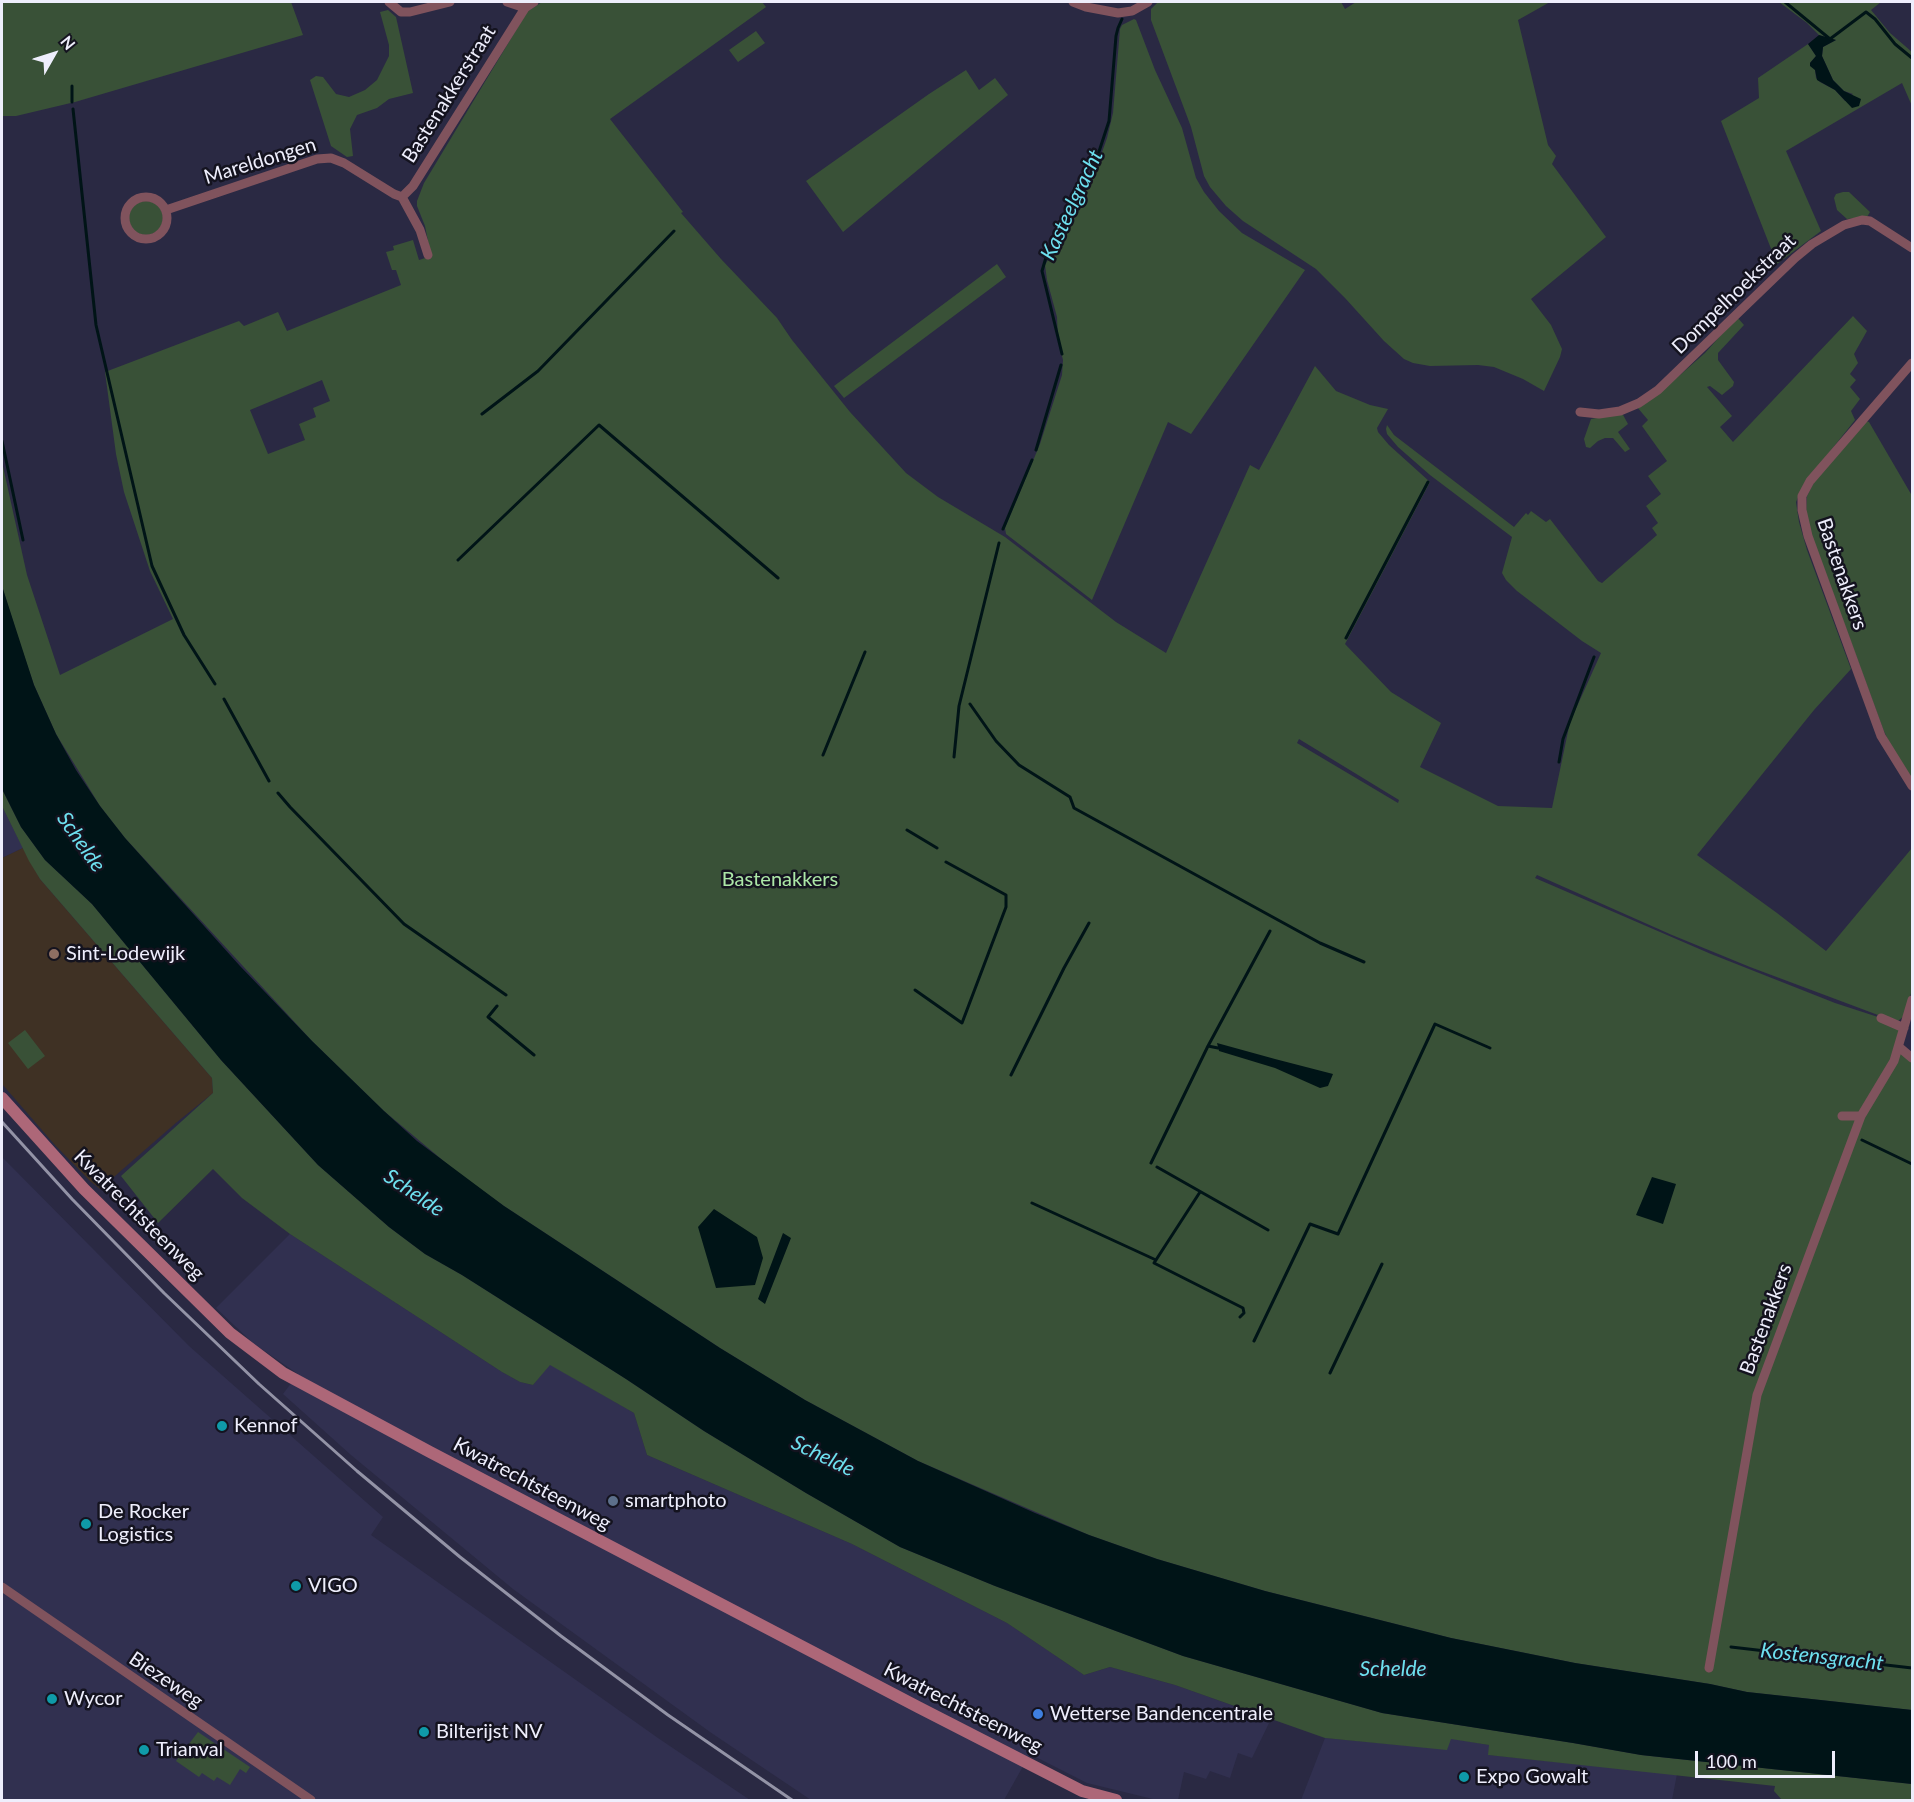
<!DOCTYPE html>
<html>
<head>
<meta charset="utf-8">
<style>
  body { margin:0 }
  #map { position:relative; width:1914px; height:1802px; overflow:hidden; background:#2a2943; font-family:Lato,sans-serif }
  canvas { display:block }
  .frame { position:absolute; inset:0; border:3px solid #eeeefc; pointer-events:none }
  .north { position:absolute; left:24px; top:24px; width:60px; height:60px; -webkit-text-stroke:4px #14131f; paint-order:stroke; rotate:51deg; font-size:16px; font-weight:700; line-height:24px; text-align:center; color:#eeeefc }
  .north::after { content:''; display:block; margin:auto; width:21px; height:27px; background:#eeeefc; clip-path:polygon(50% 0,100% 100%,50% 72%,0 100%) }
  .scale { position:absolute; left:1695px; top:1751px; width:140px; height:27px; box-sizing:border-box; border:3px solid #eeeefc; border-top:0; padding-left:8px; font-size:18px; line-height:21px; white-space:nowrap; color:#eeeefc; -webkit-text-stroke:4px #14131f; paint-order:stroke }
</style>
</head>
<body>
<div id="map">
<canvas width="1914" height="1802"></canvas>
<div class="frame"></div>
<div class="north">N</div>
<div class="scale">100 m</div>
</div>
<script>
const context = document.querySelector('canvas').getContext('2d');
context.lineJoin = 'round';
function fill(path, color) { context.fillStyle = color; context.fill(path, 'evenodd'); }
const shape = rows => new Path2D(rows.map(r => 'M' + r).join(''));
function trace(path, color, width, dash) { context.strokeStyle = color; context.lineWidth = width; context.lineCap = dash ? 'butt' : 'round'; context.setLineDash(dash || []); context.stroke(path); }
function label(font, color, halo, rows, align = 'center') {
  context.font = font + ' Lato,sans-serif'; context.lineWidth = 5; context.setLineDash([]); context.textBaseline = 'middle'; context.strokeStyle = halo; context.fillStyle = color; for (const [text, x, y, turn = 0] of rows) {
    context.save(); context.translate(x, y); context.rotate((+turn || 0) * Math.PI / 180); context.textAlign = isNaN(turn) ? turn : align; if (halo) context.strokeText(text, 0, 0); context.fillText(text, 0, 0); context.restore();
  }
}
const built = shape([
  [2,806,23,848,2,858],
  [2,1157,189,1346,383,1517,371,1535,658,1738,750,1800,2,1800],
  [290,1234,502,1372,520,1382,533,1385,550,1364,634,1413,647,1455,852,1544,1007,1623,1084,1675,1110,1667,1175,1685,1271,1719,1252,1758,1238,1753,1230,1778,1210,1771,1206,1779,1184,1772,1178,1800,1157,1800,1087,1783,1030,1754,1004,1800,811,1800,710,1732,513,1589,351,1455,283,1394,298,1374,253,1343,216,1308],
  [1325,1738,1447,1749,1450,1738,1489,1745,1489,1755,1677,1774,1672,1800,1301,1800]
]);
const education = shape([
  [23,848,40,879,212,1078,213,1093,177,1122,100,1189,91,1182,55,1145,2,1084,2,858]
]);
const green = shape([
  [2,2,291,2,303,35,75,102,16,116,2,116],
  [542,2,762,2,766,7,610,119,683,212,681,213,721,259,777,318,792,340,850,412,906,473,938,497,1005,537,1116,622,1166,653,1250,465,1259,470,1315,366,1336,391,1370,405,1388,409,1377,428,1378,432,1389,445,1430,482,1345,644,1391,692,1441,723,1420,767,1498,806,1552,808,1570,722,1601,653,1582,641,1517,591,1506,580,1502,573,1512,537,1430,475,1398,447,1387,434,1386,429,1387,425,1394,435,1514,527,1526,513,1528,515,1531,511,1546,522,1550,519,1598,581,1602,583,1657,535,1652,528,1658,523,1646,506,1661,494,1648,476,1667,461,1642,426,1648,420,1637,407,1680,375,1705,353,1737,317,1744,325,1718,353,1718,360,1734,382,1733,386,1722,395,1710,386,1707,387,1732,416,1720,427,1733,442,1853,316,1867,331,1854,354,1858,363,1850,374,1856,380,1850,387,1860,399,1851,411,1855,420,1804,484,1796,502,1799,522,1807,550,1851,669,1814,710,1697,855,1777,913,1826,951,1912,848,1912,990,1904,1016,1898,1021,1894,1021,1750,967,1672,935,1537,875,1535,878,1711,954,1835,1003,1881,1018,1904,1028,1899,1047,1912,1058,1912,1710,1747,1692,1710,1684,1575,1663,1451,1638,1265,1591,1157,1559,1089,1535,918,1461,805,1400,720,1348,504,1206,458,1173,384,1111,312,1041,125,838,100,806,56,734,34,685,20,644,2,586,2,462,27,575,60,675,173,619,150,571,124,492,116,454,105,372,239,321,244,326,278,312,287,331,401,285,396,270,392,270,386,252,394,250,393,246,413,240,419,260,431,256,425,226,417,206,417,201,424,183,527,12],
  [322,380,330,401,313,408,316,417,299,424,305,440,268,454,250,410],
  [1299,739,1399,800,1398,803,1297,743],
  [1158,2,1341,2,1345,9,1356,2,1550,2,1518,20,1548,145,1556,156,1552,164,1606,237,1531,299,1551,325,1562,349,1560,357,1544,391,1523,379,1494,367,1478,365,1430,366,1413,363,1404,359,1384,341,1345,298,1316,269,1243,221,1226,206,1210,187,1204,176,1191,127,1151,20,1151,9],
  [1779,2,1881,2,1871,10,1890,33,1912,52,1912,106,1902,83,1786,151,1821,231,1777,264,1721,121,1759,98,1758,78,1808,44,1816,56,1810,63,1815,70,1816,78,1820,82,1835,90,1845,101,1853,94,1844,91,1833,80,1822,56,1823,47,1836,40,1819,35,1807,23],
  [388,10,396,17,413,93,389,99,377,108,357,115,350,129,353,156,347,157,331,146,310,80,316,76,323,77,336,94,349,97,365,90,377,80,389,56,389,45,380,12],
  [1134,19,1136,20,1155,70,1182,128,1196,178,1204,192,1219,211,1242,233,1305,270,1191,434,1168,422,1092,600,1006,534,1005,528,1040,444,1062,375,1063,360,1058,340,1057,317,1047,280,1045,265,1076,211,1095,172,1107,138,1113,113,1120,29,1122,25],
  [756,31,765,43,738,62,729,50],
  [966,70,979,90,995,78,1008,95,843,232,806,181,929,94],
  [1843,192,1849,192,1870,212,1867,217,1847,219,1837,210,1834,198,1836,194],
  '129 218a17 17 0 1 1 34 0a17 17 0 1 1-34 0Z',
  [997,264,1006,277,844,398,834,386],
  [1622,413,1628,424,1618,432,1630,449,1625,452,1613,438,1605,438,1598,441,1590,448,1586,447,1584,439,1591,419],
  [1866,421,1869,422,1911,494,1912,492,1912,779,1890,744,1883,729,1810,531,1806,513,1807,496,1815,480],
  [2,789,21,827,45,860,92,904,221,1060,318,1165,389,1227,425,1254,462,1275,626,1379,704,1431,806,1493,900,1547,995,1586,1183,1656,1382,1713,1573,1743,1641,1755,1912,1784,1912,1800,1782,1800,1774,1791,1775,1786,1488,1755,1489,1745,1451,1739,1447,1750,1325,1738,1175,1685,1110,1667,1084,1675,1007,1623,852,1544,647,1455,634,1413,550,1365,533,1385,520,1382,502,1372,290,1234,242,1198,213,1169,158,1223,121,1176,213,1093,212,1078,40,879,29,861,2,806],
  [25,1030,45,1056,28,1069,8,1043],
  [198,1732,250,1767,246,1773,240,1769,230,1785,217,1777,214,1781,202,1773,199,1777,176,1761]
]);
const water = shape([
  [1819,35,1836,40,1823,47,1822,56,1833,80,1844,91,1861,99,1859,106,1852,108,1835,90,1817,80,1815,70,1810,66,1810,63,1816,56,1808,44],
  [2,586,34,685,56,734,76,770,100,806,125,838,240,966,312,1041,384,1111,417,1141,504,1206,720,1348,805,1400,918,1461,1035,1513,1089,1535,1157,1559,1265,1591,1451,1638,1575,1663,1710,1684,1747,1692,1912,1710,1912,1784,1641,1755,1573,1743,1382,1713,1183,1656,995,1586,900,1547,806,1493,704,1431,626,1379,462,1275,425,1254,389,1227,318,1165,221,1060,92,904,45,860,21,827,2,789],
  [1217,1043,1275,1059,1333,1074,1328,1086,1320,1088,1275,1068,1219,1051],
  [1652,1177,1676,1184,1663,1224,1636,1215],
  [714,1209,757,1237,763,1258,755,1285,716,1288,698,1227],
  [783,1233,791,1238,765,1304,758,1299]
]);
const stream = shape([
  [1785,2,1830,39,1866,12,1875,19,1895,44,1912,58],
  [72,86,72,102],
  [73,109,96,325,152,566,184,635,215,684],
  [1062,354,1042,271,1047,254,1092,173,1109,121,1116,36,1118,28,1122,19],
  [482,414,538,371,674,231],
  [2,441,23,540],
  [1036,450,1061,365],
  [1003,529,1032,460],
  [458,560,599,425,778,578],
  [1346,638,1428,482],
  [224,699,269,781],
  [970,704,996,741,1019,765,1070,797,1074,808,1320,943,1364,962],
  [823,755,865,652],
  [954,757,959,706,999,543],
  [1559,762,1563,739,1594,657],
  [278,793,290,807,404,924,506,995],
  [907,830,937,848],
  [915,990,962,1023,1006,907,1006,895,946,862],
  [497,1006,488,1017,534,1055],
  [1208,1046,1218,1048],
  [1011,1075,1064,968,1089,923],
  [1862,1140,1912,1164],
  [1151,1163,1208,1046,1270,931],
  [1157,1167,1268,1230],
  [1200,1192,1154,1263,1243,1308,1244,1313,1240,1317],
  [1032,1203,1156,1260],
  [1254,1341,1310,1224,1338,1234,1435,1024,1490,1048],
  [1330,1373,1382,1264],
  [1731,1647,1912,1668]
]);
const street = shape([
  [389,2,401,12,410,12,450,2],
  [507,2,525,8],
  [1073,2,1086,7,1118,13,1132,11,1148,2],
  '125 218a21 21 0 1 1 42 0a21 21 0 1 1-42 0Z',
  [402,197,420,230,428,255],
  [166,210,317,159,331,158,344,163,394,194,402,197,413,186,525,8,534,2],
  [1912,363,1810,481,1802,496,1802,510,1808,536,1881,736,1912,786],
  [1580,412,1599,414,1620,411,1639,403,1658,390,1795,258,1812,244,1844,225,1862,220,1870,221,1912,248],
  [1881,1018,1904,1028],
  [1899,1047,1912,1058],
  [1842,1116,1861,1116],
  [2,1587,311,1800],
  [1709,1668,1757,1395,1861,1116,1894,1061,1912,1000]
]);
const secondary = shape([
  [2,1098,84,1189,230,1333,283,1373,430,1452,918,1707,1082,1791,1116,1800]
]);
const rail = shape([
  [2,1122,72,1199,164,1293,259,1384,357,1471,460,1557,561,1636,668,1715,792,1800]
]);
const markers = [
  [54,954,6,"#8d6e63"],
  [222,1426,6,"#0f9aa8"],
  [613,1501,6,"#5c6f8a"],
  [86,1524,6,"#0f9aa8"],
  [296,1586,6,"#0f9aa8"],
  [52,1699,6,"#0f9aa8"],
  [1038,1714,6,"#3f7fe0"],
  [424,1732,6,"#0f9aa8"],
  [144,1750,6,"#0f9aa8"],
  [1464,1777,6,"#0f9aa8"]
];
const streetNames = [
  ["Bastenakkerstraat",449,94,-58],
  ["Mareldongen",260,161,-17],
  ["Dompelhoekstraat",1734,294,-44],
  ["Bastenakkers",1842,574,71],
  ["Kwatrechtsteenweg",139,1215,45],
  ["Bastenakkers",1766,1319,-70],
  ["Kwatrechtsteenweg",532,1484,28],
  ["Biezeweg",166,1680,34],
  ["Kwatrechtsteenweg",963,1708,27]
];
const parkNames = [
  ["Bastenakkers",780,880]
];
const poiNames = [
  ["Sint-Lodewijk",66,954],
  ["Kennof",234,1426],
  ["smartphoto",625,1501],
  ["De Rocker",98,1512],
  ["Logistics",98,1535],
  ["VIGO",308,1586],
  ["Wycor",64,1699],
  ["Wetterse Bandencentrale",1050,1714],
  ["Bilterijst NV",436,1732],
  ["Trianval",156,1750],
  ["Expo Gowalt",1476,1777]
];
const waterNames = [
  ["Kasteelgracht",1072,205,-65],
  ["Schelde",81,842,55],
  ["Schelde",414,1193,34],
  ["Schelde",823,1456,26],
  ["Kostensgracht",1822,1657,6],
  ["Schelde",1393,1669]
];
fill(built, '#313050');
fill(education, '#3f3124');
fill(green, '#395137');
fill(water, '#001417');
trace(stream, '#001417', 3);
trace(street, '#80535d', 9);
trace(secondary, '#ad6778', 12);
trace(rail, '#9393a6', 3);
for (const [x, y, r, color] of markers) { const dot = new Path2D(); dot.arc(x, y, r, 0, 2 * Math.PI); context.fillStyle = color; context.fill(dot); trace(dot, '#14131f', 2); }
label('20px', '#eeeefc', '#14131f', streetNames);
label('20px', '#ace7a7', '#14131f', parkNames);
label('20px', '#eeeefc', '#14131f', poiNames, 'left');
label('italic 21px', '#6ee0ef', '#14131f', waterNames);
</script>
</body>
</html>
